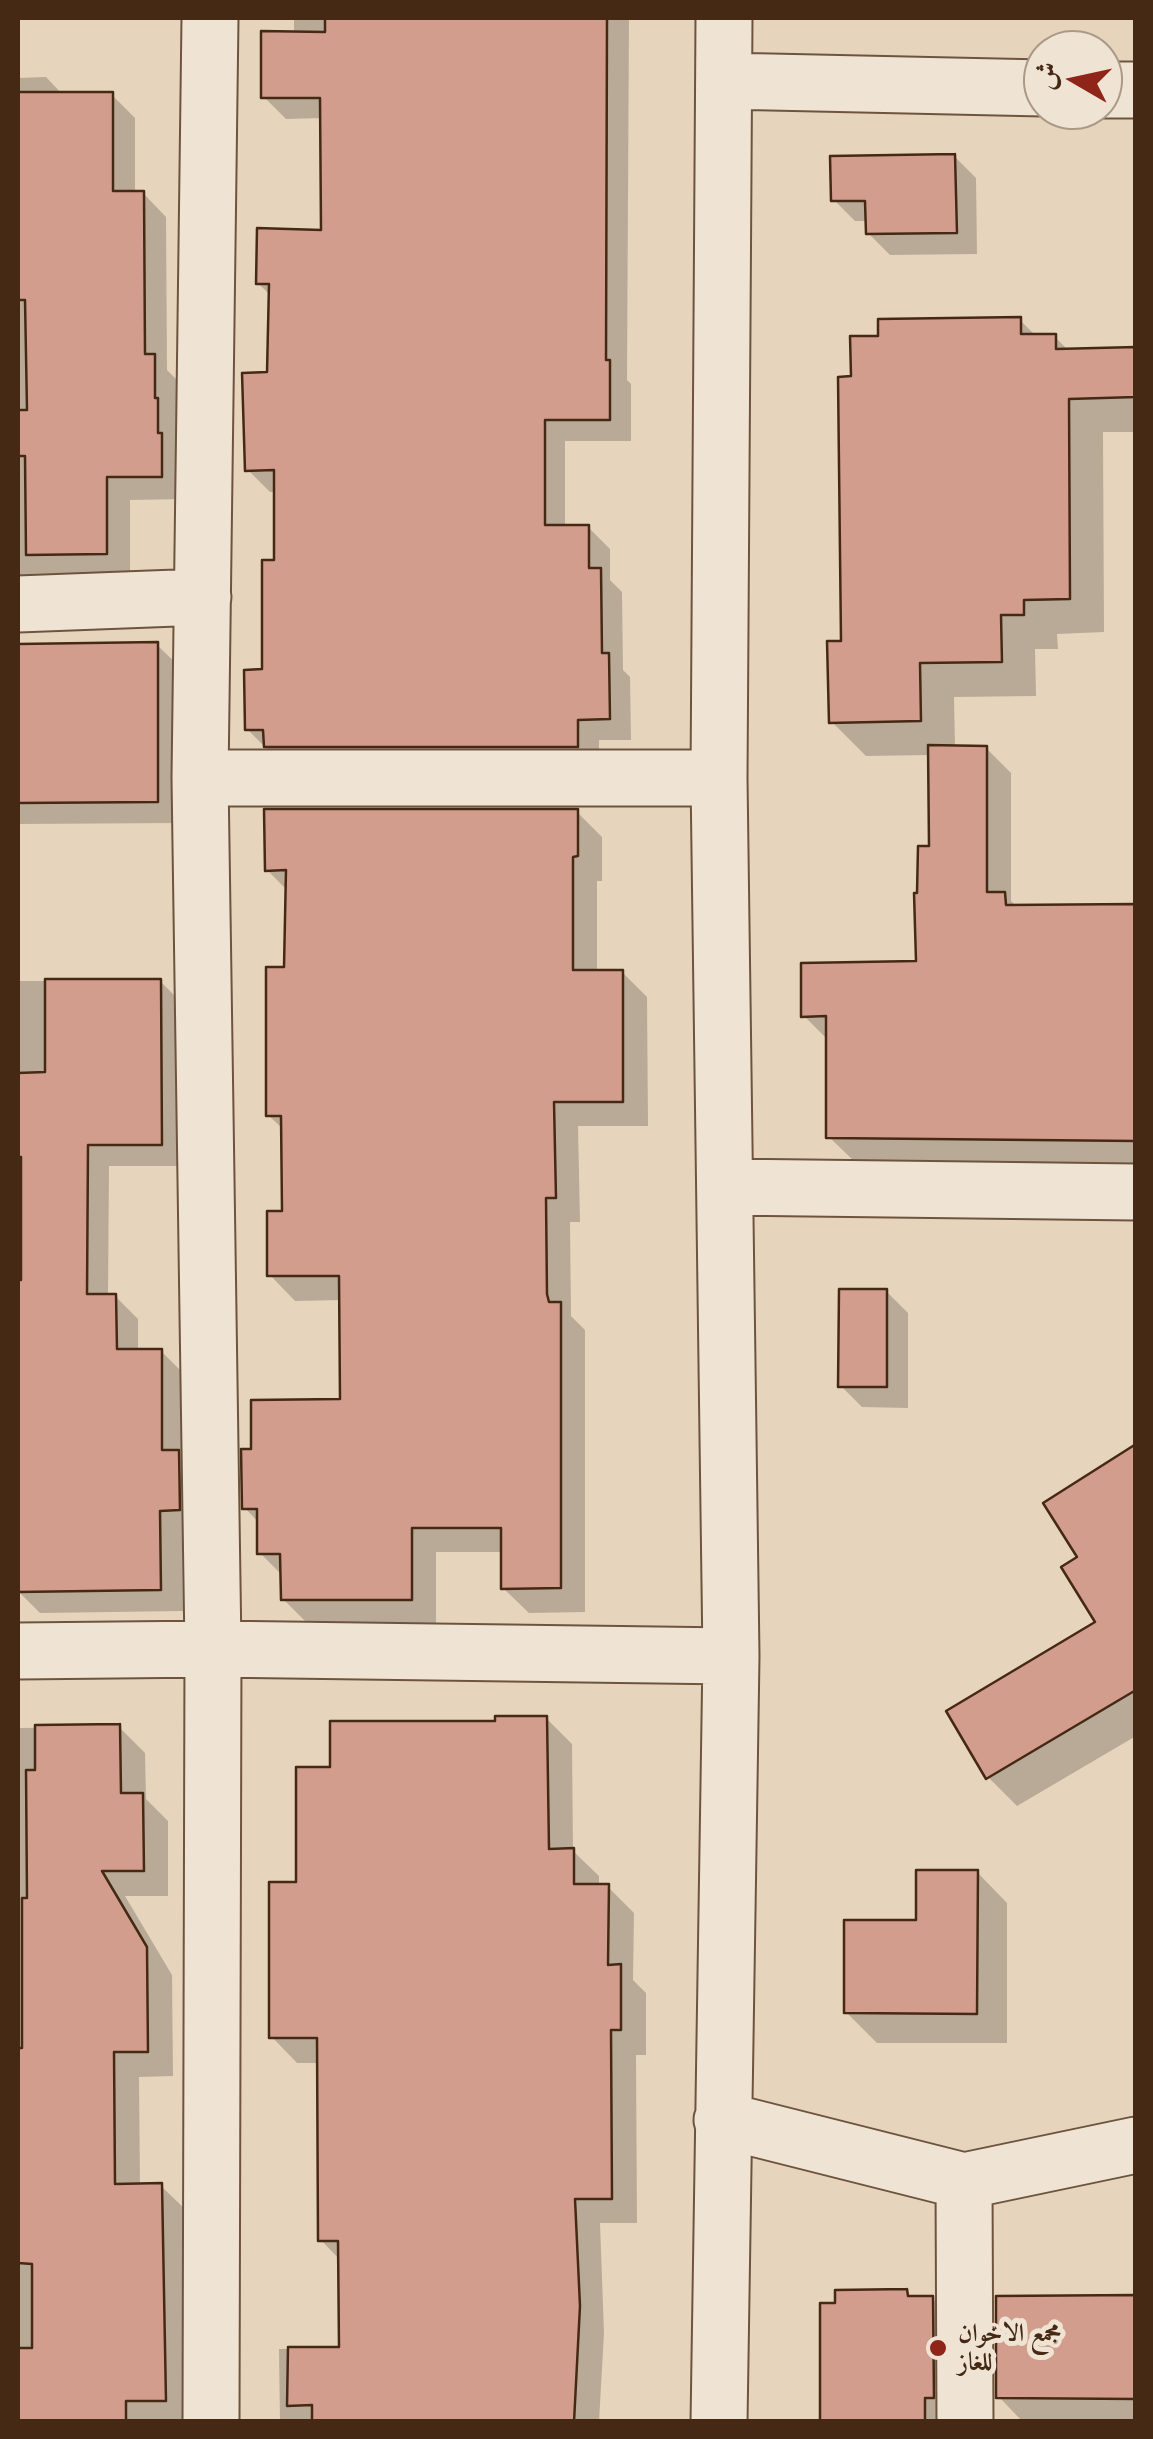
<!DOCTYPE html>
<html>
<head>
<meta charset="utf-8">
<style>
  body { margin:0 }
  #map { position:relative; width:1153px; height:2439px; overflow:hidden; background:#e6d5bc; font-family:"Libre Caslon Text",Amiri,serif }
  canvas { display:block }
  .frame { position:absolute; inset:0; border:20px solid #462915; pointer-events:none }
  .north { position:absolute; left:1023px; top:30px; width:100px; height:100px; box-sizing:border-box; background:#efe4d3; border:2px solid #ab9987; border-radius:50%; rotate:279deg; font-size:28px; font-weight:700; line-height:40px; text-align:center; color:#462915 }
  .north::after { content:''; display:block; margin:auto; width:35px; height:45px; background:#8f2418; clip-path:polygon(50% 0,100% 100%,50% 72%,0 100%) }
</style>
</head>
<body>
<div id="map">
<canvas width="1153" height="2439"></canvas>
<div class="frame"></div>
<div class="north">ش</div>
</div>
<script>
const context = document.querySelector('canvas').getContext('2d');
context.lineJoin = 'round';
function fill(path, color) { context.fillStyle = color; context.fill(path, 'evenodd'); }
const shape = rows => new Path2D(rows.map(r => 'M' + r).join(''));
function trace(path, color, width, dash) { context.strokeStyle = color; context.lineWidth = width; context.lineCap = dash ? 'butt' : 'round'; context.setLineDash(dash || []); context.stroke(path); }
function label(font, color, halo, rows, align = 'center') {
  context.font = font + ' "Libre Caslon Text",Amiri,serif'; context.lineWidth = 10; context.setLineDash([]); context.textBaseline = 'middle'; context.strokeStyle = halo; context.fillStyle = color; for (const [text, x, y, turn = 0] of rows) {
    context.save(); context.translate(x, y); context.rotate((+turn || 0) * Math.PI / 180); context.textAlign = isNaN(turn) ? turn : align; if (halo) context.strokeText(text, 0, 0); context.fillText(text, 0, 0); context.restore();
  }
}
const shadow = shape([
  [294,18,629,18,627,380,631,384,631,441,565,441,565,527,588,527,610,549,610,580,622,592,623,670,630,677,631,740,599,740,599,768,269,751,247,729,265,672,276,563,276,492,270,492,248,470,269,374,271,296,258,283,324,232,323,118,286,119,264,97,294,34],
  [46,77,63,95,112,95,135,118,135,193,143,193,166,217,167,370,177,380,177,421,180,424,185,499,130,500,130,577,18,577,18,78],
  [954,156,976,178,977,254,890,255,868,233,868,221,855,221,834,200],
  [1020,320,1037,337,1055,337,1069,351,1136,349,1136,432,1103,432,1104,632,1057,634,1058,649,1035,649,1036,696,954,697,955,748,986,748,1011,773,1011,901,1017,907,1136,906,1136,1164,854,1161,829,1137,829,1041,804,1016,918,964,932,848,931,755,866,756,832,722,843,644,853,379,881,338],
  [157,645,180,667,179,823,18,824,18,646],
  [577,812,602,837,602,881,597,881,597,972,622,972,647,997,648,1126,578,1126,580,1222,570,1222,571,1316,585,1330,585,1612,529,1613,503,1588,503,1552,436,1552,436,1624,308,1624,283,1599,283,1576,259,1552,259,1523,245,1508,254,1452,342,1401,342,1300,295,1301,270,1275,284,1213,284,1130,268,1115,287,969,288,891,267,870],
  [18,981,160,981,183,1004,184,1166,109,1166,108,1296,115,1296,138,1319,138,1351,161,1351,184,1374,201,1532,182,1532,183,1611,40,1613,18,1591],
  [886,1291,908,1313,908,1408,862,1407,841,1386],
  [1136,1447,1136,1736,1017,1806,988,1777,1098,1622,1081,1558],
  [546,1718,572,1744,573,1851,599,1876,599,1887,608,1887,634,1913,633,1980,646,1993,646,2055,636,2055,637,2223,600,2223,604,2333,599,2422,280,2422,279,2349,341,2349,340,2260,321,2240,320,2063,297,2063,272,2037,299,1884,333,1769,497,1723],
  [119,1727,145,1753,146,1799,168,1821,168,1896,125,1896,172,1975,173,2076,139,2077,140,2186,161,2186,187,2211,191,2422,18,2422,18,1728],
  [977,1872,1007,1903,1007,2043,877,2043,846,2012,918,1923],
  [906,2292,913,2298,932,2298,961,2327,962,2422,822,2422],
  [1136,2298,1136,2422,1022,2421,999,2397]
]);
const building = shape([
  [325,18,607,18,606,360,610,360,610,420,545,420,545,525,589,525,589,568,601,568,602,653,609,653,610,719,578,720,578,747,264,747,263,730,245,730,244,670,262,669,262,560,274,560,274,470,245,471,242,373,267,372,269,284,256,284,257,228,321,230,320,98,261,98,261,31,325,32,325,18],
  [18,92,113,92,113,191,144,191,145,354,155,354,155,398,158,398,158,433,162,433,162,477,107,477,107,554,26,555,25,456,18,456,18,410,27,410,25,300,18,300,18,92],
  [955,154,957,233,866,234,865,201,831,201,830,156,955,154],
  [1021,317,1021,334,1056,334,1056,349,1136,347,1136,397,1069,399,1070,599,1024,600,1024,615,1001,615,1002,662,920,663,921,721,829,723,827,641,841,641,838,377,851,376,850,336,878,336,878,319,1021,317],
  [158,642,158,802,18,803,18,644,158,642],
  [928,745,987,746,987,892,1005,892,1006,905,1136,904,1136,1141,826,1138,826,1016,801,1017,801,963,916,961,914,893,917,893,918,846,929,846,928,745],
  [264,809,578,809,578,856,573,857,573,970,623,970,623,1102,554,1102,556,1198,546,1198,547,1294,549,1302,561,1302,561,1588,501,1589,501,1528,412,1528,412,1600,281,1600,280,1554,257,1554,257,1509,242,1509,241,1449,251,1449,251,1400,340,1399,339,1276,267,1276,267,1211,282,1211,281,1116,266,1116,266,967,284,967,286,870,265,871,264,809],
  [45,979,161,979,162,1145,88,1145,87,1294,116,1294,117,1349,162,1349,162,1450,179,1450,180,1510,160,1511,161,1590,18,1592,18,1280,21,1280,21,1157,18,1157,18,1073,45,1072,45,979],
  [839,1289,887,1289,887,1387,838,1387,839,1289],
  [1136,1444,1136,1690,986,1779,946,1711,1095,1622,1061,1567,1077,1557,1043,1503,1136,1444],
  [495,1716,547,1716,549,1849,574,1848,574,1884,609,1884,608,1965,621,1964,621,2030,611,2030,612,2199,575,2199,580,2306,574,2422,312,2422,312,2405,287,2406,288,2347,339,2347,338,2241,318,2241,317,2038,269,2038,269,1882,296,1882,296,1767,330,1767,330,1721,495,1721,495,1716],
  [120,1724,121,1793,143,1793,144,1871,102,1871,147,1947,148,2052,114,2052,115,2184,162,2183,166,2401,126,2401,126,2422,18,2422,18,2348,32,2348,32,2264,18,2263,18,2048,22,2048,22,1898,27,1898,26,1770,35,1770,35,1725,120,1724],
  [916,1870,978,1870,977,2014,844,2013,844,1920,916,1920,916,1870],
  [907,2289,908,2296,933,2296,934,2398,925,2398,925,2422,820,2422,820,2303,835,2303,835,2290,907,2289],
  [1136,2295,1136,2399,996,2398,996,2296,1136,2295]
]);
const minor = shape([
  [210,18,200,778,213,1649,211,2422],
  [725,81,1043,88],
  [1103,90,1136,90],
  [18,604,203,597],
  [200,778,719,778],
  [726,1187,1136,1192],
  [18,1651,213,1649,731,1656],
  [722,2120,964,2181,1136,2145],
  [964,2181,965,2422],
  [719,2422,731,1656,719,778,724,18]
]);
const markers = [
  [938,2348,10,"#8f2418"]
];
const poiNames = [
  ["مجمع الاخوان",958,2334],
  ["للغاز",958,2363]
];
fill(shadow, '#0003');
fill(building, '#d39d8e');
trace(building, '#462915', 2.5);
trace(minor, '#6e543f', 59);
trace(minor, '#efe4d3', 55);
for (const [x, y, r, color] of markers) { const dot = new Path2D(); dot.arc(x, y, r, 0, 2 * Math.PI); context.fillStyle = color; context.fill(dot); trace(dot, '#efe4d3', 4); }
label('bold 25px', '#462915', '#efe4d3', poiNames, 'left');
</script>
</body>
</html>
